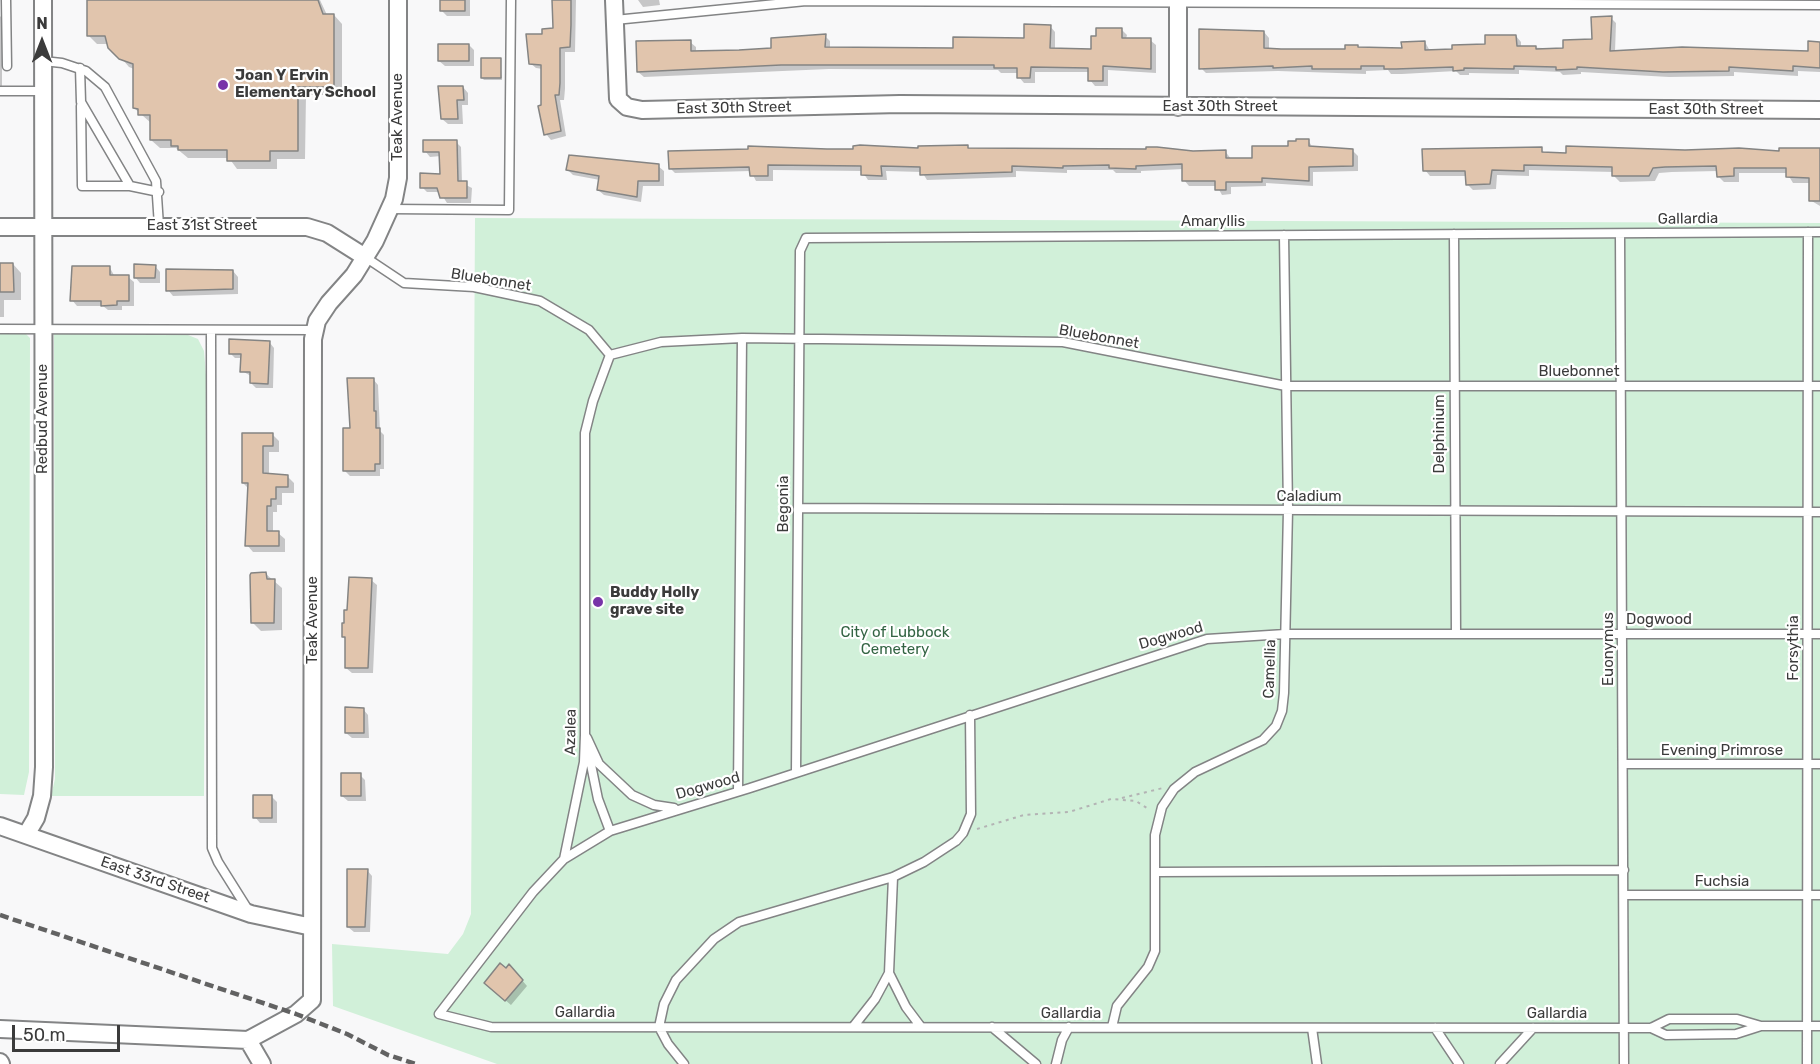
<!DOCTYPE html>
<html>
<head>
<meta charset="utf-8">
<style>
  body { margin:0 }
  #map { position:relative; width:1820px; height:1064px; overflow:hidden; background:#f8f8f9; font-family:Rubik,sans-serif }
  canvas { display:block }
  .north { position:absolute; left:12px; top:12px; width:60px; height:60px; -webkit-text-stroke:4px #fff; paint-order:stroke; rotate:0deg; font-size:16px; font-weight:700; line-height:24px; text-align:center; color:#3b3b3b }
  .north::after { content:''; display:block; margin:auto; width:21px; height:27px; background:#3b3b3b; clip-path:polygon(50% 0,100% 100%,50% 72%,0 100%) }
  .scale { position:absolute; left:12px; top:1025px; width:108px; height:27px; box-sizing:border-box; border:3px solid #3b3b3b; border-top:0; padding-left:8px; font-size:18px; line-height:21px; white-space:nowrap; color:#3b3b3b; -webkit-text-stroke:4px #fff; paint-order:stroke }
</style>
</head>
<body>
<div id="map">
<canvas width="1820" height="1064"></canvas>
<div class="north">N</div>
<div class="scale">50 m</div>
</div>
<script>
const context = document.querySelector('canvas').getContext('2d');
context.lineJoin = 'round';
function fill(path, color) { context.fillStyle = color; context.fill(path, 'evenodd'); }
const shape = rows => new Path2D(rows.map(r => 'M' + r).join(''));
function trace(path, color, width, dash) { context.strokeStyle = color; context.lineWidth = width; context.lineCap = dash ? 'butt' : 'round'; context.setLineDash(dash || []); context.stroke(path); }
function label(font, color, halo, rows, align = 'center') {
  context.font = font + ' Rubik,sans-serif'; context.lineWidth = 4.5; context.setLineDash([]); context.textBaseline = 'middle'; context.strokeStyle = halo; context.fillStyle = color; for (const [text, x, y, turn = 0] of rows) {
    context.save(); context.translate(x, y); context.rotate((+turn || 0) * Math.PI / 180); context.textAlign = isNaN(turn) ? turn : align; if (halo) context.strokeText(text, 0, 0); context.fillText(text, 0, 0); context.restore();
  }
}
const green = shape([
  [475,218,1820,223,1820,1064,497,1064,333,1006,332,944,448,954,463,934,471,914],
  [0,332,25,333,30,338,29,772,24,795,0,794],
  [54,333,183,333,198,339,204,351,206,375,204,796,51,796,55,779]
]);
const shadow = shape([
  [89,0,320,0,327,15,334,15,342,24,342,95,306,95,305,159,277,159,277,169,237,169,229,158,188,158,176,148,160,148,151,140,151,123,134,108,134,69,129,67,109,44,97,44,89,36],
  [441,0,470,0,470,16,447,16,441,10],
  [554,0,576,0,575,52,565,52,565,89,564,100,560,100,566,136,551,140,546,134,543,69,536,68,530,63,544,35,554,30],
  [638,0,659,0,660,5,643,7],
  [0,16,2,18,2,92,0,92],
  [1611,18,1616,23,1615,52,1809,53,1820,44,1820,72,1798,71,1798,76,1734,72,1734,76,1669,77,1581,72,1581,74,1563,75,1560,72,1519,70,1519,74,1469,73,1469,75,1460,75,1456,71,1402,74,1391,74,1388,70,1366,71,1366,74,1278,71,1206,73,1201,68,1264,32,1269,38,1269,50,1403,50,1425,42,1430,51,1486,46,1516,36,1521,42,1521,47,1565,49,1593,40],
  [1050,26,1055,32,1055,50,1092,50,1121,29,1127,35,1126,39,1150,40,1156,45,1156,73,1108,70,1108,86,1095,86,1090,80,1090,72,1035,72,1035,83,1024,83,1019,77,1019,73,1001,73,998,70,829,69,644,77,638,72,690,42,696,47,696,52,773,49,825,36,830,41,830,49,955,49,1026,39],
  [469,45,474,50,474,66,445,66,439,61],
  [500,60,502,80,484,80,482,78],
  [463,87,468,93,468,105,462,105,463,124,448,124,442,119],
  [1308,140,1313,148,1352,150,1358,156,1358,171,1313,172,1313,186,1266,183,1266,186,1231,187,1231,194,1222,195,1217,186,1189,186,1184,180,1184,169,1141,171,1141,173,1116,173,1113,170,1067,170,1067,173,1016,171,1016,177,927,180,922,172,886,171,887,180,868,180,862,171,773,170,773,181,756,181,751,171,675,173,670,168,750,150,750,147,854,151,967,146,971,150,1225,151,1231,159,1253,159],
  [456,142,461,147,462,183,472,188,471,203,447,203,440,192,427,192,422,187,441,175,441,156,430,157,425,151],
  [1541,149,1546,154,1781,152,1820,149,1820,206,1810,200,1810,183,1793,183,1787,173,1739,173,1739,182,1724,182,1718,176,1718,171,1672,172,1659,173,1655,181,1620,182,1614,176,1614,172,1529,170,1529,176,1497,175,1496,189,1473,190,1467,184,1467,176,1430,176,1425,170],
  [658,166,664,171,664,186,643,186,641,202,604,195,598,190,600,180,573,175,568,170],
  [0,263,13,264,21,273,21,300,4,300,4,317,0,317],
  [155,266,160,272,160,283,140,283,135,277],
  [110,268,115,277,128,277,134,282,134,306,122,306,122,310,108,310,103,306,77,306,72,300],
  [233,271,238,277,238,294,173,296,168,290],
  [270,343,274,348,273,388,256,388,251,383,251,376,242,371,243,358,235,358,230,353],
  [373,379,378,385,380,431,384,435,384,469,380,469,380,476,350,476,345,471,352,430],
  [243,434,272,434,279,441,279,452,269,452,269,475,287,476,294,483,294,493,282,493,282,505,277,505,277,512,273,512,273,533,278,533,285,539,285,552,253,552,247,545,249,489,243,483],
  [266,574,282,588,282,630,261,631,253,623],
  [371,580,377,585,373,673,352,673,346,668,346,640,343,637,349,611],
  [363,709,368,715,369,738,352,738,346,733],
  [360,775,365,780,366,801,348,801,342,796],
  [271,796,277,802,277,823,260,823,255,817],
  [367,870,372,876,370,932,354,932,348,927],
  [506,970,514,971,527,986,511,1005,491,988]
]);
const building = shape([
  [87,0,318,0,323,14,334,14,334,87,298,87,298,151,270,151,270,161,227,161,227,150,178,150,178,146,171,146,171,140,150,140,150,115,138,115,138,109,133,108,133,64,119,59,108,48,105,36,87,36,87,0],
  [440,0,465,0,465,11,440,11,440,0],
  [552,0,571,0,571,25,570,47,560,48,560,83,559,95,555,95,561,131,544,135,538,106,541,105,541,65,529,64,526,34,542,34,542,29,553,28,552,0],
  [1612,16,1610,51,1682,47,1808,51,1808,41,1820,42,1820,68,1793,66,1793,71,1729,67,1729,71,1663,72,1577,67,1577,69,1556,70,1556,67,1514,66,1514,69,1464,68,1464,70,1453,71,1453,67,1396,69,1384,69,1384,66,1361,66,1361,69,1312,69,1312,66,1273,68,1273,66,1199,69,1199,29,1264,31,1264,48,1281,49,1345,49,1345,45,1358,45,1358,47,1402,48,1401,42,1425,41,1425,50,1452,49,1452,45,1485,44,1485,35,1516,35,1517,46,1536,46,1536,49,1563,48,1563,40,1592,39,1591,17,1612,16],
  [1024,24,1051,25,1050,48,1091,49,1091,36,1096,36,1096,28,1122,28,1122,38,1151,38,1151,69,1103,66,1103,81,1088,81,1088,68,1031,67,1030,78,1017,78,1017,68,994,68,994,65,781,65,637,72,636,41,691,40,691,51,739,50,771,48,771,38,826,34,825,47,953,48,953,37,1024,38,1024,24],
  [438,44,469,44,469,61,438,61,438,44],
  [481,58,501,58,501,78,481,78,481,58],
  [438,86,463,86,464,100,457,100,458,119,441,119,438,86],
  [1296,139,1309,139,1309,146,1353,149,1353,166,1309,167,1309,181,1262,178,1262,182,1226,182,1226,190,1215,190,1215,181,1182,181,1182,164,1136,166,1136,169,1109,168,1109,165,1063,166,1063,168,1012,166,1012,172,920,175,920,167,881,166,882,176,861,175,861,166,768,165,768,176,750,176,749,167,669,169,668,151,748,149,748,146,827,149,853,149,853,146,860,145,918,148,918,146,968,145,968,148,1146,149,1146,147,1157,147,1193,151,1226,150,1226,158,1252,158,1252,146,1288,146,1288,141,1296,141,1296,139],
  [423,140,457,140,458,181,467,181,467,198,440,198,437,188,420,188,420,173,440,174,439,152,423,152,423,140],
  [1566,146,1685,150,1739,148,1779,151,1779,148,1820,148,1820,201,1809,201,1809,178,1786,177,1786,168,1734,168,1734,176,1717,177,1716,166,1665,167,1653,168,1649,176,1612,176,1612,167,1524,165,1524,171,1492,170,1490,184,1466,185,1465,171,1423,171,1422,149,1542,147,1542,152,1566,153,1566,146],
  [569,155,659,164,659,181,638,181,637,197,597,190,599,176,566,170,569,155],
  [0,263,13,263,14,292,0,292,0,263],
  [134,264,156,265,155,278,134,278,134,264],
  [72,266,110,266,110,275,129,275,129,301,117,301,117,305,101,306,101,301,70,301,72,266],
  [166,269,233,270,233,289,166,291,166,269],
  [229,339,270,341,268,384,250,383,250,372,240,372,241,354,229,354,229,339],
  [347,378,374,378,374,411,376,411,376,428,380,428,380,464,375,464,375,471,343,471,343,428,350,428,347,378],
  [242,433,273,433,273,446,263,446,263,473,288,475,288,487,276,487,276,499,271,499,271,506,267,506,267,531,279,531,279,546,245,546,248,483,242,483,242,433],
  [266,572,267,579,275,579,274,623,251,623,250,575,251,573,266,572],
  [349,577,372,578,368,668,345,668,345,637,342,637,342,623,344,623,344,610,347,610,349,577],
  [345,707,364,708,364,733,345,733,345,707],
  [341,773,361,773,361,796,341,796,341,773],
  [253,795,272,795,272,818,253,818,253,795],
  [347,869,368,869,365,927,347,927,347,869],
  [500,963,506,968,509,964,523,980,505,1001,484,983,500,963]
]);
const path = shape([
  [1122,798,1163,788],
  [977,829,1024,815,1069,812,1111,799,1136,801,1150,810]
]);
const service = shape([
  [6,0,7,66],
  [615,20,806,1,1820,5],
  [43,61,62,63,86,71,105,87,156,181,159,226],
  [80,68,81,102,130,186,159,192],
  [0,91,43,91],
  [81,106,82,186,130,186],
  [391,209,509,210,511,0],
  [1454,234,1456,634],
  [1620,234,1624,1064],
  [365,257,404,283,474,287,540,301,589,330,610,355,661,342,742,338,1063,342,1286,386,1820,386],
  [0,329,315,330],
  [211,330,212,848,218,862,250,913],
  [610,355,593,401,585,433,585,735,584,762,564,859,533,892,439,1014,491,1027,1651,1028,1669,1019,1737,1019,1761,1026,1820,1026],
  [798,508,1820,512],
  [587,738,599,764,632,795,654,805,674,808],
  [588,750,598,799,610,831],
  [1623,764,1820,764],
  [796,772,800,251,806,238,1820,232],
  [738,791,742,338],
  [564,859,610,831,750,788,1207,639,1285,634,1820,634],
  [1157,872,1624,870],
  [893,877,889,973,906,1007,921,1027],
  [1624,895,1820,895],
  [853,1027,875,999,889,973],
  [992,1027,1036,1064],
  [1112,1027,1117,1006,1148,967,1155,951,1155,835,1162,807,1174,789,1195,772,1263,740,1276,726,1282,711,1284,693,1288,510,1284,235],
  [1312,1028,1317,1064],
  [1435,1028,1459,1064],
  [1651,1028,1666,1035,1736,1034,1761,1026],
  [684,1064,668,1044,659,1027,664,1004,676,980,714,939,739,922,893,877,924,862,956,841,963,833,971,814,970,715],
  [1056,1064,1062,1040,1069,1027],
  [1500,1064,1533,1028],
  [1807,1064,1808,232]
]);
const minor = shape([
  [614,0,618,99,627,107,642,110,900,104,1820,110],
  [1178,0,1178,107],
  [0,227,307,227,327,233,365,257],
  [0,826,251,914,312,927],
  [26,835,36,818,42,796,44,767,43,0],
  [0,1029,248,1040,296,1014,312,1000,313,339,317,321,329,303,354,275,375,241,394,199,398,178,398,0],
  [248,1040,262,1064],
  [0,1062,1,1064]
]);
const rail = shape([
  [0,915,296,1014,347,1034,388,1055,416,1064]
]);
const markers = [
  [223,85,6,"#7834a8"],
  [598,602,6,"#7834a8"]
];
const poiNames = [
  ["Joan Y Ervin",235,76],
  ["Elementary School",235,93],
  ["Buddy Holly",610,593],
  ["grave site",610,610]
];
const streetNames = [
  ["East 30th Street",1220,107],
  ["East 30th Street",734,108,-1],
  ["East 30th Street",1706,110],
  ["Teak Avenue",398,117,-90],
  ["Gallardia",1688,219,-1],
  ["Amaryllis",1213,222],
  ["East 31st Street",202,226],
  ["Bluebonnet",491,280,9],
  ["Bluebonnet",1099,337,10],
  ["Bluebonnet",1579,372],
  ["Redbud Avenue",43,419,-90],
  ["Delphinium",1440,434,-90],
  ["Caladium",1309,497],
  ["Begonia",784,504,-90],
  ["Teak Avenue",313,620,-90],
  ["Dogwood",1659,620],
  ["Dogwood",1171,636,-16],
  ["Forsythia",1794,648,-90],
  ["Euonymus",1609,649,-90],
  ["Camellia",1270,669,-88],
  ["Azalea",571,732,-89],
  ["Evening Primrose",1722,751],
  ["Dogwood",708,786,-16],
  ["East 33rd Street",155,880,19],
  ["Fuchsia",1722,882],
  ["Gallardia",585,1013],
  ["Gallardia",1071,1014],
  ["Gallardia",1557,1014]
];
const parkNames = [
  ["City of Lubbock",895,633],
  ["Cemetery",895,650]
];
fill(green, '#d1f0d9');
fill(shadow, '#0003');
fill(building, '#e1c5ad');
trace(building, '#848483', 1.5);
trace(service, '#838485', 11);
trace(minor, '#838485', 20);
trace(path, '#b3b3b4', 2, [3, 4.5]);
trace(service, '#fff', 8);
trace(minor, '#fff', 16);
trace(rail, '#626262', 4.5, [9, 4.5]);
for (const [x, y, r, color] of markers) { const dot = new Path2D(); dot.arc(x, y, r, 0, 2 * Math.PI); context.fillStyle = color; context.fill(dot); trace(dot, '#fff', 2); }
label('bold 15px', '#3b3b3b', '#fff', poiNames, 'left');
label('15px', '#3b3b3b', '#fff', streetNames);
label('15px', '#336443', '#fff', parkNames);
</script>
</body>
</html>
